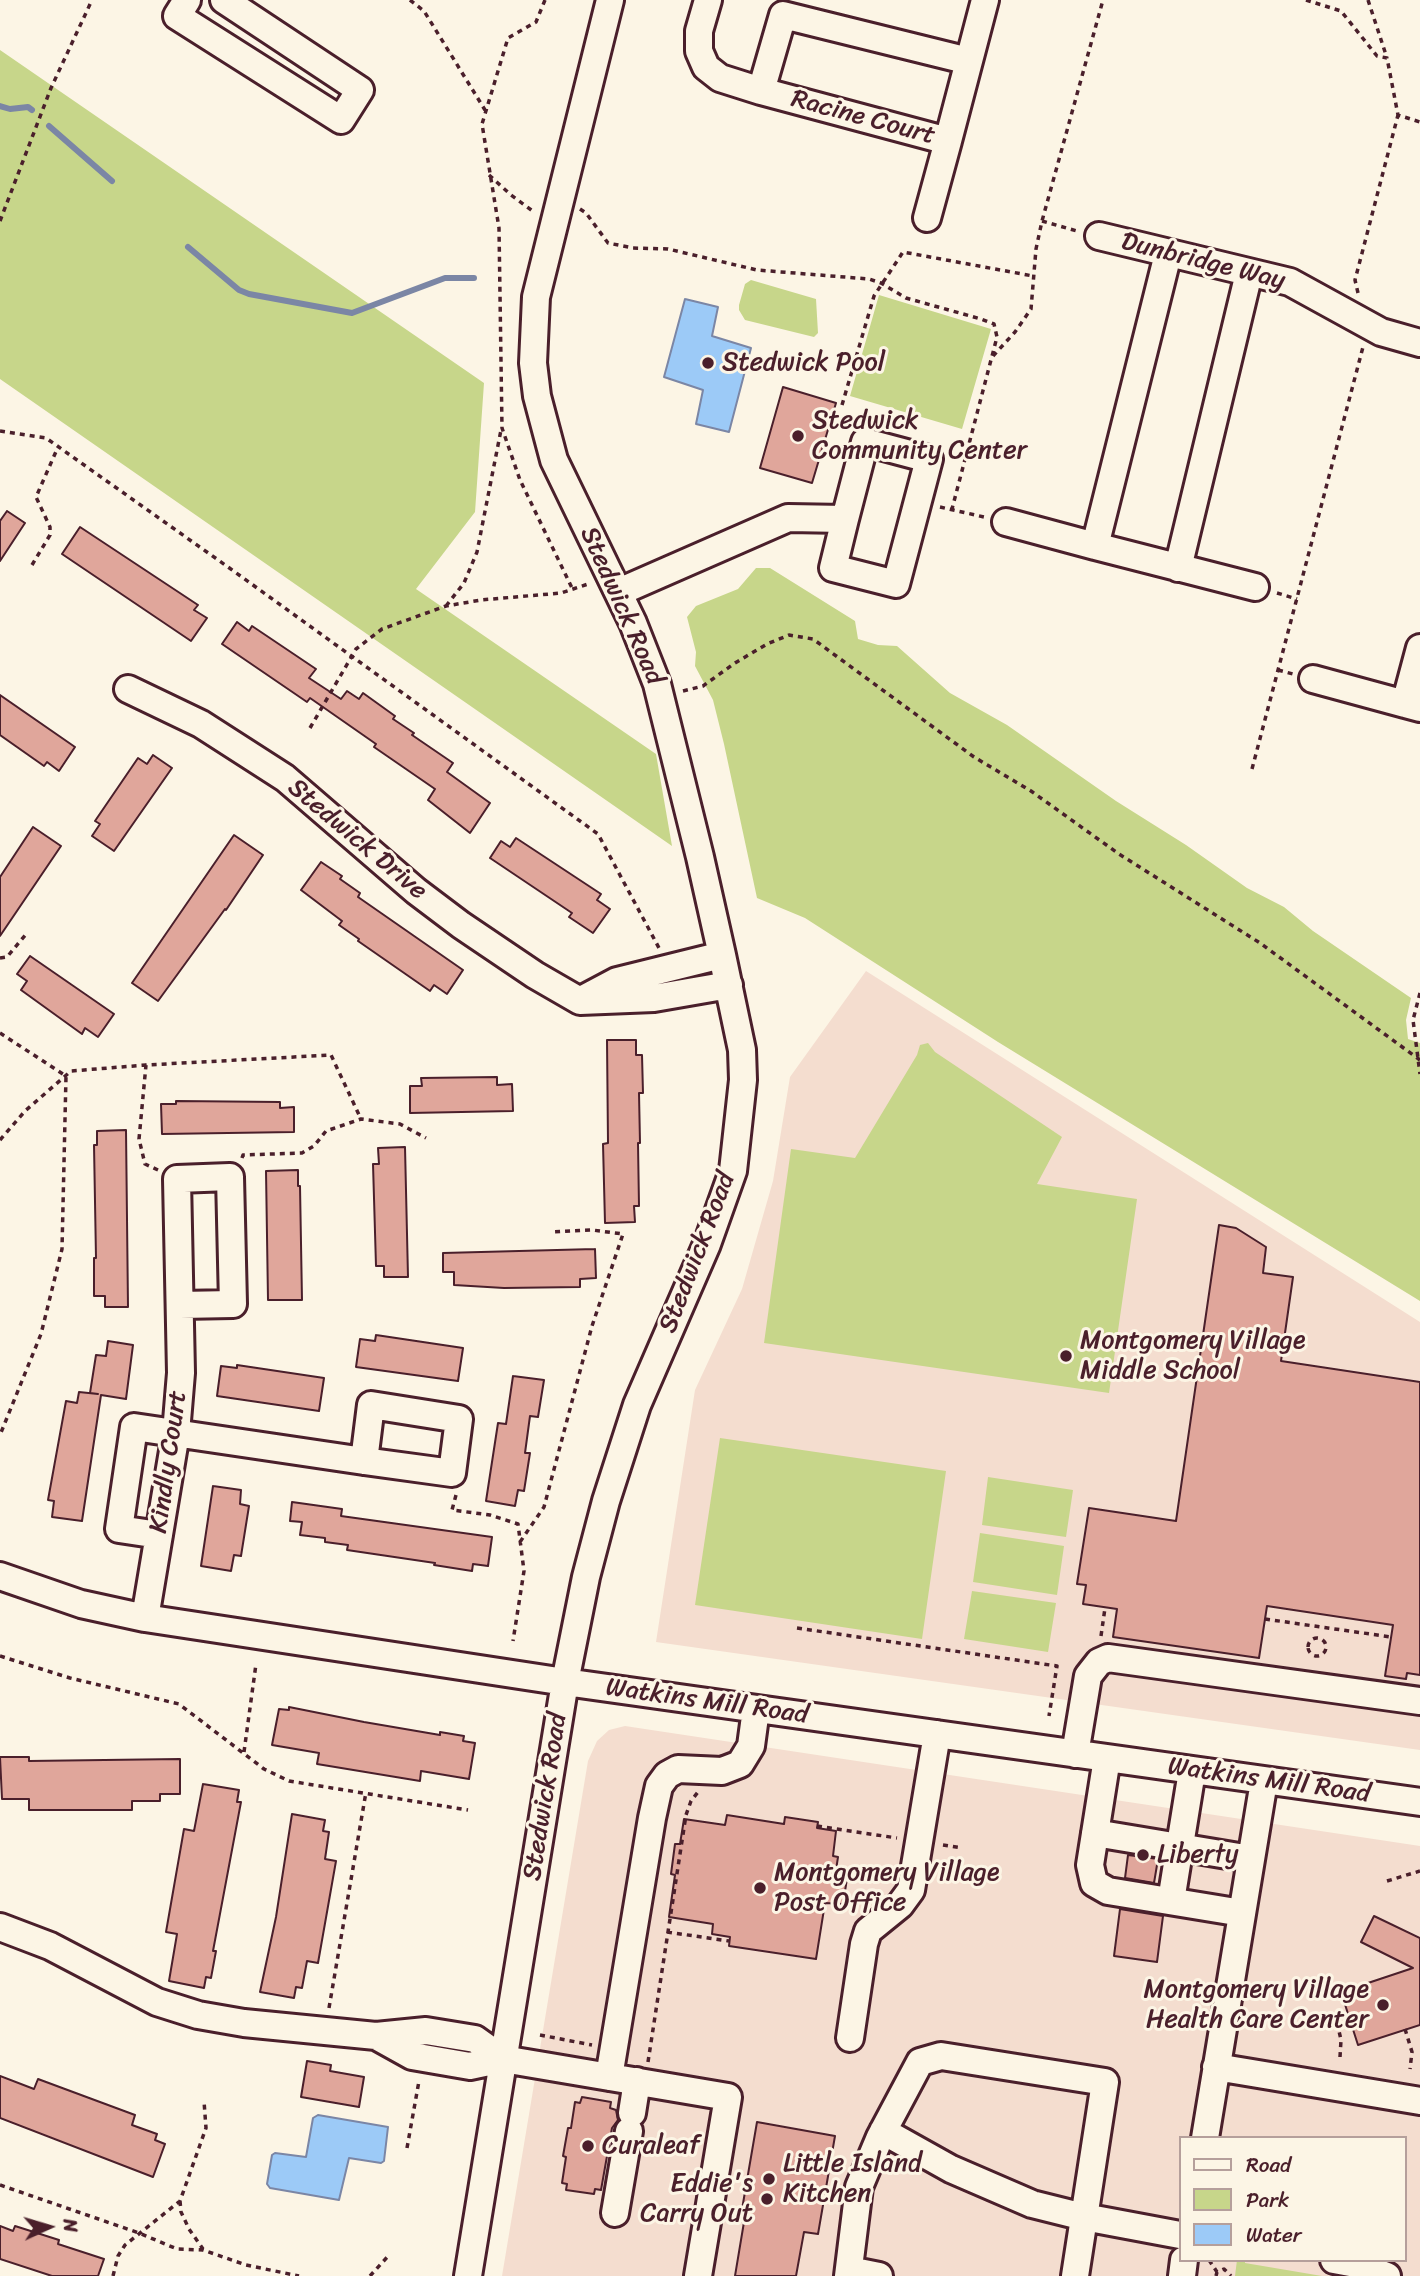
<!DOCTYPE html>
<html>
<head>
<meta charset="utf-8">
<style>
  body { margin:0 }
  #map { position:relative; width:1420px; height:2276px; overflow:hidden; background:#fcf5e5; font-family:Sriracha,sans-serif }
  canvas { display:block }
  .legend { position:absolute; left:1179px; top:2136px; width:228px; height:126px; box-sizing:border-box; background:#fcf5e5; border:2px solid #b59f9b; margin:0; padding:9px 12px; list-style:none; font-size:21px; color:#4a1f2b }
  .legend li { display:flex; align-items:center; gap:14px; height:35px }
  .legend b { width:35px; border:2px solid #b59f9b }
  .north { position:absolute; left:14px; top:2192px; width:70px; height:70px; -webkit-text-stroke:5px #fcf5e5; paint-order:stroke; rotate:86deg; font-size:19px; font-weight:700; line-height:28px; text-align:center; color:#4a1f2b }
  .north::after { content:''; display:block; margin:auto; width:24px; height:32px; background:#4a1f2b; clip-path:polygon(50% 0,100% 100%,50% 72%,0 100%) }
</style>
</head>
<body>
<div id="map">
<canvas width="1420" height="2276"></canvas>
<ul class="legend">
<li><b style="height:9px;background:#fcf5e5"></b>Road</li>
<li><b style="height:19px;background:#c7d68a"></b>Park</li>
<li><b style="height:19px;background:#9ccaf7"></b>Water</li>
</ul>
<div class="north">N</div>
</div>
<script>
const context = document.querySelector('canvas').getContext('2d');
context.lineJoin = 'round';
function fill(path, color) { context.fillStyle = color; context.fill(path, 'evenodd'); }
const shape = rows => new Path2D(rows.map(r => 'M' + r).join(''));
function trace(path, color, width, dash) { context.strokeStyle = color; context.lineWidth = width; context.lineCap = dash ? 'butt' : 'round'; context.setLineDash(dash || []); context.stroke(path); }
function label(font, color, halo, rows, align = 'center') {
  context.font = font + ' Sriracha,sans-serif'; context.lineWidth = 6; context.setLineDash([]); context.textBaseline = 'middle'; context.strokeStyle = halo; context.fillStyle = color; for (const [text, x, y, turn = 0] of rows) {
    context.save(); context.translate(x, y); context.rotate((+turn || 0) * Math.PI / 180); context.textAlign = isNaN(turn) ? turn : align; if (halo) context.strokeText(text, 0, 0); context.fillText(text, 0, 0); context.restore();
  }
}
const built = shape([
  [866,971,1420,1322,1420,1750,656,1642,695,1390,742,1289,773,1181,790,1077],
  [625,1726,1420,1846,1420,2276,502,2276,588,1761,597,1741,609,1730],
  [1180,2138,1404,2138,1404,2260,1180,2260]
]);
const green = shape([
  [0,50,484,383,475,512,416,589,656,754,672,846,0,379],
  [751,280,816,299,818,333,814,337,745,320,739,310,739,305,745,284],
  [879,295,991,329,962,429,850,396],
  [756,568,770,568,855,621,858,639,878,645,897,646,950,693,1007,725,1116,801,1186,845,1247,888,1284,907,1313,931,1411,998,1406,1020,1408,1039,1420,1043,1420,1301,998,1042,805,918,757,898,724,744,713,700,695,666,696,652,687,617,696,606,738,589],
  [928,1043,935,1052,1062,1137,1037,1184,1137,1199,1109,1393,764,1343,791,1149,855,1158,917,1055,920,1045],
  [720,1438,946,1471,922,1639,695,1605],
  [988,1477,1073,1490,1066,1537,982,1525],
  [980,1533,1064,1546,1057,1595,973,1582],
  [972,1591,1056,1603,1048,1652,964,1639],
  [1237,2260,1245,2260,1245,2263,1322,2276,1235,2276]
]);
const water = shape([
  [685,299,718,307,712,336,751,348,729,432,696,424,703,390,664,377,685,299],
  [318,2115,388,2127,384,2161,381,2163,349,2158,339,2200,270,2188,267,2184,272,2155,275,2153,306,2157,313,2118,318,2115]
]);
const stream = shape([
  [0,106,10,109,28,107,32,110],
  [49,126,112,181],
  [188,247,239,290,249,294,352,313,445,278,474,278]
]);
const building = shape([
  [783,387,836,403,812,483,760,468,783,387],
  [7,511,25,523,0,561,0,521,7,511],
  [80,527,198,605,194,610,207,618,191,641,62,554,80,527],
  [237,622,249,631,252,626,316,669,309,678,341,699,347,691,359,699,363,693,395,716,393,719,414,733,412,735,453,763,447,772,490,803,470,833,428,800,435,789,374,747,376,744,310,698,307,702,222,644,237,622],
  [0,695,75,747,59,771,47,762,44,766,0,735,0,695],
  [153,755,172,768,114,851,92,836,100,824,95,821,138,758,147,764,153,755],
  [33,827,61,846,0,936,0,877,33,827],
  [234,835,263,855,226,910,225,909,158,1001,132,983,234,835],
  [516,838,601,894,597,900,610,909,593,933,569,917,572,913,490,858,501,841,510,847,516,838],
  [321,862,342,876,340,879,360,893,358,897,463,970,447,994,434,985,430,991,358,941,359,939,339,925,342,921,301,890,321,862],
  [30,956,114,1014,98,1037,85,1028,82,1034,21,990,27,981,17,974,30,956],
  [607,1040,636,1040,636,1055,642,1055,643,1093,639,1093,640,1143,638,1143,639,1206,634,1206,635,1222,605,1223,603,1144,608,1143,607,1040],
  [497,1077,497,1085,512,1084,513,1111,410,1113,410,1086,422,1086,421,1078,497,1077],
  [176,1101,280,1102,280,1108,294,1107,294,1132,162,1134,161,1104,176,1104,176,1101],
  [126,1130,128,1307,105,1307,105,1296,94,1296,94,1258,96,1258,94,1145,97,1145,97,1131,126,1130],
  [405,1147,408,1277,384,1277,384,1266,376,1266,373,1164,379,1164,378,1148,405,1147],
  [298,1170,298,1186,300,1186,302,1300,268,1300,266,1171,298,1170],
  [1219,1225,1236,1228,1266,1247,1263,1273,1293,1277,1281,1361,1420,1382,1420,1675,1407,1673,1406,1679,1385,1676,1393,1625,1267,1606,1259,1658,1113,1637,1117,1609,1083,1604,1086,1585,1077,1584,1089,1508,1176,1521,1219,1225],
  [595,1249,596,1278,580,1279,580,1287,504,1288,454,1285,454,1272,443,1272,443,1253,595,1249],
  [376,1335,463,1348,458,1381,356,1367,360,1339,375,1341,376,1335],
  [108,1341,133,1345,126,1399,101,1395,82,1521,52,1517,54,1501,48,1500,66,1401,77,1403,79,1392,98,1394,90,1393,96,1355,106,1356,108,1341],
  [237,1365,324,1378,319,1411,217,1396,221,1366,237,1368,237,1365],
  [513,1376,544,1380,538,1417,530,1416,525,1453,530,1453,524,1491,518,1490,515,1506,486,1501,498,1423,506,1424,513,1376],
  [213,1486,241,1490,240,1504,249,1506,241,1556,234,1555,231,1571,201,1566,213,1486],
  [292,1502,342,1509,341,1516,492,1537,488,1566,473,1564,472,1571,434,1565,435,1563,347,1550,348,1545,325,1542,325,1538,300,1535,302,1522,290,1521,292,1502],
  [289,1707,364,1722,440,1735,440,1732,464,1736,463,1741,475,1743,469,1779,421,1771,420,1781,317,1764,319,1753,272,1745,279,1709,289,1710,289,1707],
  [0,1757,29,1757,29,1761,180,1759,180,1794,160,1794,160,1801,132,1801,132,1810,29,1810,29,1799,2,1799,0,1757],
  [203,1784,239,1790,237,1802,241,1802,213,1951,216,1951,211,1978,206,1977,204,1988,169,1981,177,1934,166,1932,184,1829,194,1831,203,1784],
  [292,1814,325,1820,323,1831,329,1832,325,1859,336,1861,318,1963,307,1961,302,1988,296,1987,294,1998,260,1992,276,1917,292,1814],
  [727,1815,784,1824,785,1817,818,1822,817,1828,836,1831,833,1856,838,1857,836,1870,848,1872,843,1904,825,1903,816,1959,729,1946,730,1937,712,1934,713,1924,669,1917,675,1875,671,1874,675,1844,680,1844,684,1819,725,1825,727,1815],
  [1128,1855,1158,1859,1154,1883,1125,1878,1128,1855],
  [1120,1909,1163,1916,1157,1962,1114,1956,1120,1909],
  [1374,1916,1420,1938,1420,2025,1358,2045,1341,1992,1413,1968,1361,1942,1374,1916],
  [307,2061,331,2065,330,2071,364,2077,359,2107,301,2097,307,2061],
  [0,2076,34,2089,38,2079,135,2115,132,2125,157,2134,155,2140,165,2144,153,2177,0,2118,0,2076],
  [582,2097,611,2102,610,2108,616,2110,618,2120,612,2128,601,2190,595,2189,594,2194,566,2190,567,2184,562,2183,566,2157,563,2156,568,2128,571,2128,575,2102,580,2103,582,2097],
  [757,2122,835,2136,818,2234,804,2232,796,2276,735,2276,744,2222,740,2221,757,2122],
  [0,2226,13,2231,15,2226,59,2240,58,2244,104,2259,98,2276,52,2276,0,2259,0,2226]
]);
const path = shape([
  [410,0,424,11,485,110],
  [545,0,536,22,508,38,482,124,499,228,502,428,520,480,573,590],
  [1306,0,1341,11,1377,56,1387,58,1398,115,1420,122],
  [1368,0,1387,58],
  [489,175,511,195,534,212],
  [580,209,586,213,608,243,633,248,668,249,757,270,869,279,881,283,906,298,981,319,994,324,997,337,952,509],
  [0,221,51,88,92,0],
  [1042,221,1077,231],
  [1358,293,1355,280,1398,115],
  [993,356,1015,332,1031,309,1036,249,1042,221,1103,0],
  [842,405,874,296,903,252,1033,276],
  [0,431,46,438,228,567,598,834,659,948],
  [940,507,984,517],
  [32,565,50,535,50,527,36,497,58,447],
  [1277,593,1297,599],
  [446,606,464,583,477,552,501,430],
  [1278,670,1293,674],
  [683,691,703,686,735,663,767,644,789,635,813,639,974,757,1031,791,1119,854,1260,943,1420,1060],
  [310,728,356,649,382,629,446,606,481,600,561,593,588,584],
  [1252,769,1363,347],
  [0,958,7,957,27,933],
  [1420,993,1413,1020,1420,1074],
  [0,1033,66,1076,62,1249,41,1334,0,1435],
  [0,1140,25,1111,71,1071,146,1065],
  [242,1158,243,1155,302,1153,314,1146,326,1131,361,1119,400,1124,426,1138],
  [158,1170,145,1164,139,1139,146,1065,331,1055,361,1119],
  [456,1495,452,1510,490,1515,518,1524,524,1571,513,1641],
  [520,1542,544,1507,592,1326,623,1234,592,1230,551,1232],
  [1265,1619,1391,1637],
  [797,1628,1057,1666,1049,1716],
  [1101,1636,1105,1608],
  '1308 1647a9 9 0 1 1 18 0a9 9 0 1 1-18 0Z',
  [0,1656,70,1678,179,1704,264,1769,289,1781,468,1810],
  [244,1752,256,1664],
  [817,1826,897,1838],
  [943,1845,962,1848],
  [1387,1881,1420,1871],
  [667,1932,729,1941],
  [329,2008,366,1792],
  [1318,2018,1337,2022,1341,2040,1340,2057],
  [1337,2022,1350,2018],
  [1405,2029,1412,2052,1410,2069],
  [540,2035,592,2045],
  [648,2062,686,1815,691,1801,698,1792],
  [407,2148,419,2081],
  [0,2185,139,2233,177,2249,203,2250,246,2265,299,2276],
  [180,2201,181,2212,189,2229,203,2249],
  [1209,2260,1217,2272],
  [113,2276,118,2256,125,2245,180,2201,206,2128,204,2101],
  [370,2276,390,2254],
  [1216,2276,1217,2272,1224,2269,1231,2276]
]);
const minor = shape([
  [187,0,177,16,341,120,360,90,224,0],
  [708,0,699,31,699,51,706,67,720,78,761,91,948,141,969,61,783,15,761,91],
  [969,61,985,0],
  [927,218,948,141],
  [1099,236,1290,282,1381,332,1420,343],
  [1168,254,1095,546,1255,587],
  [1006,522,1095,546],
  [1178,568,1249,273],
  [619,592,788,518,845,519,833,568,896,584,929,459,865,442,845,519],
  [1420,648,1405,704,1420,708],
  [1313,679,1405,704],
  [128,689,201,724,285,778,416,891,461,925,535,975,580,1001,654,998,729,985],
  [585,998,617,981,722,955],
  [159,1535,119,1529,134,1427,364,1461,452,1473,459,1419,371,1405,364,1461],
  [0,1576,81,1604,145,1618,565,1682,1420,1802],
  [145,1618,176,1433,181,1373,177,1179,230,1177,233,1304,180,1305],
  [1075,1754,1088,1676,1099,1662,1108,1658,1420,1701],
  [1107,1758,1090,1865,1094,1883,1108,1891,1242,1913],
  [1095,1833,1251,1859],
  [1171,1901,1192,1771],
  [0,1927,50,1946,157,2002,198,2015,244,2023,376,2036,426,2031,475,2039,503,2059],
  [376,2036,412,2056,470,2066,503,2059,728,2097,698,2276],
  [850,2038,864,1944,868,1931,900,1905,911,1890,937,1734],
  [1216,2067,1420,2101],
  [609,2077,652,1818,659,1786,667,1775,678,1769,722,1771,740,1764,751,1746,756,1709],
  [632,2113,637,2081],
  [883,2131,951,2169,1032,2204,1084,2217,1180,2235],
  [1205,2138,1264,1781],
  [615,2213,629,2131],
  [1334,2260,1356,2264,1387,2276],
  [849,2270,879,2276],
  [468,2276,565,1682,586,1577,606,1501,637,1405,707,1244,733,1171,743,1080,742,1050,722,955,700,857,657,684,633,623,554,460,537,396,533,363,536,297,610,0],
  [848,2276,859,2187,880,2137,920,2062,941,2056,1105,2082,1075,2276],
  [1182,2276,1184,2260]
]);
const markers = [
  [708,363,7,"#4a1f2b"],
  [798,436,7,"#4a1f2b"],
  [1066,1356,7,"#4a1f2b"],
  [1143,1855,7,"#4a1f2b"],
  [760,1888,7,"#4a1f2b"],
  [1383,2005,7,"#4a1f2b"],
  [588,2146,7,"#4a1f2b"],
  [769,2179,7,"#4a1f2b"],
  [767,2199,7,"#4a1f2b"]
];
const streetNames = [
  ["Racine Court",863,118,15],
  ["Dunbridge Way",1203,262,14],
  ["Stedwick Road",621,606,66],
  ["Stedwick Drive",357,840,40],
  ["Stedwick Road",698,1253,-69],
  ["Kindly Court",169,1462,-82],
  ["Watkins Mill Road",707,1702,8],
  ["Watkins Mill Road",1269,1781,8],
  ["Stedwick Road",546,1797,-81]
];
const poiNames = [
  ["Stedwick Pool",722,363],
  ["Stedwick",812,421],
  ["Community Center",812,451],
  ["Montgomery Village",1080,1341],
  ["Middle School",1080,1371],
  ["Liberty",1157,1855],
  ["Montgomery Village",774,1873],
  ["Post Office",774,1903],
  ["Montgomery Village",1369,1990,"right"],
  ["Health Care Center",1369,2020,"right"],
  ["Curaleaf",602,2146],
  ["Little Island",783,2164],
  ["Kitchen",783,2194],
  ["Eddie's",753,2184,"right"],
  ["Carry Out",753,2214,"right"]
];
fill(built, '#f4ddcf');
fill(green, '#c7d68a');
fill(water, '#9ccaf7');
trace(water, '#7b86a5', 2);
trace(stream, '#7b86a5', 6);
fill(building, '#e0a69b');
trace(building, '#4a1f2b', 2);
trace(minor, '#4a1f2b', 32);
trace(path, '#4a1f2b', 3.5, [5, 5]);
trace(minor, '#fcf5e5', 26);
for (const [x, y, r, color] of markers) { const dot = new Path2D(); dot.arc(x, y, r, 0, 2 * Math.PI); context.fillStyle = color; context.fill(dot); trace(dot, '#fcf5e5', 2.5); }
label('26px', '#4a1f2b', '#fcf5e5', streetNames);
label('26px', '#4a1f2b', '#fcf5e5', poiNames, 'left');
</script>
</body>
</html>
